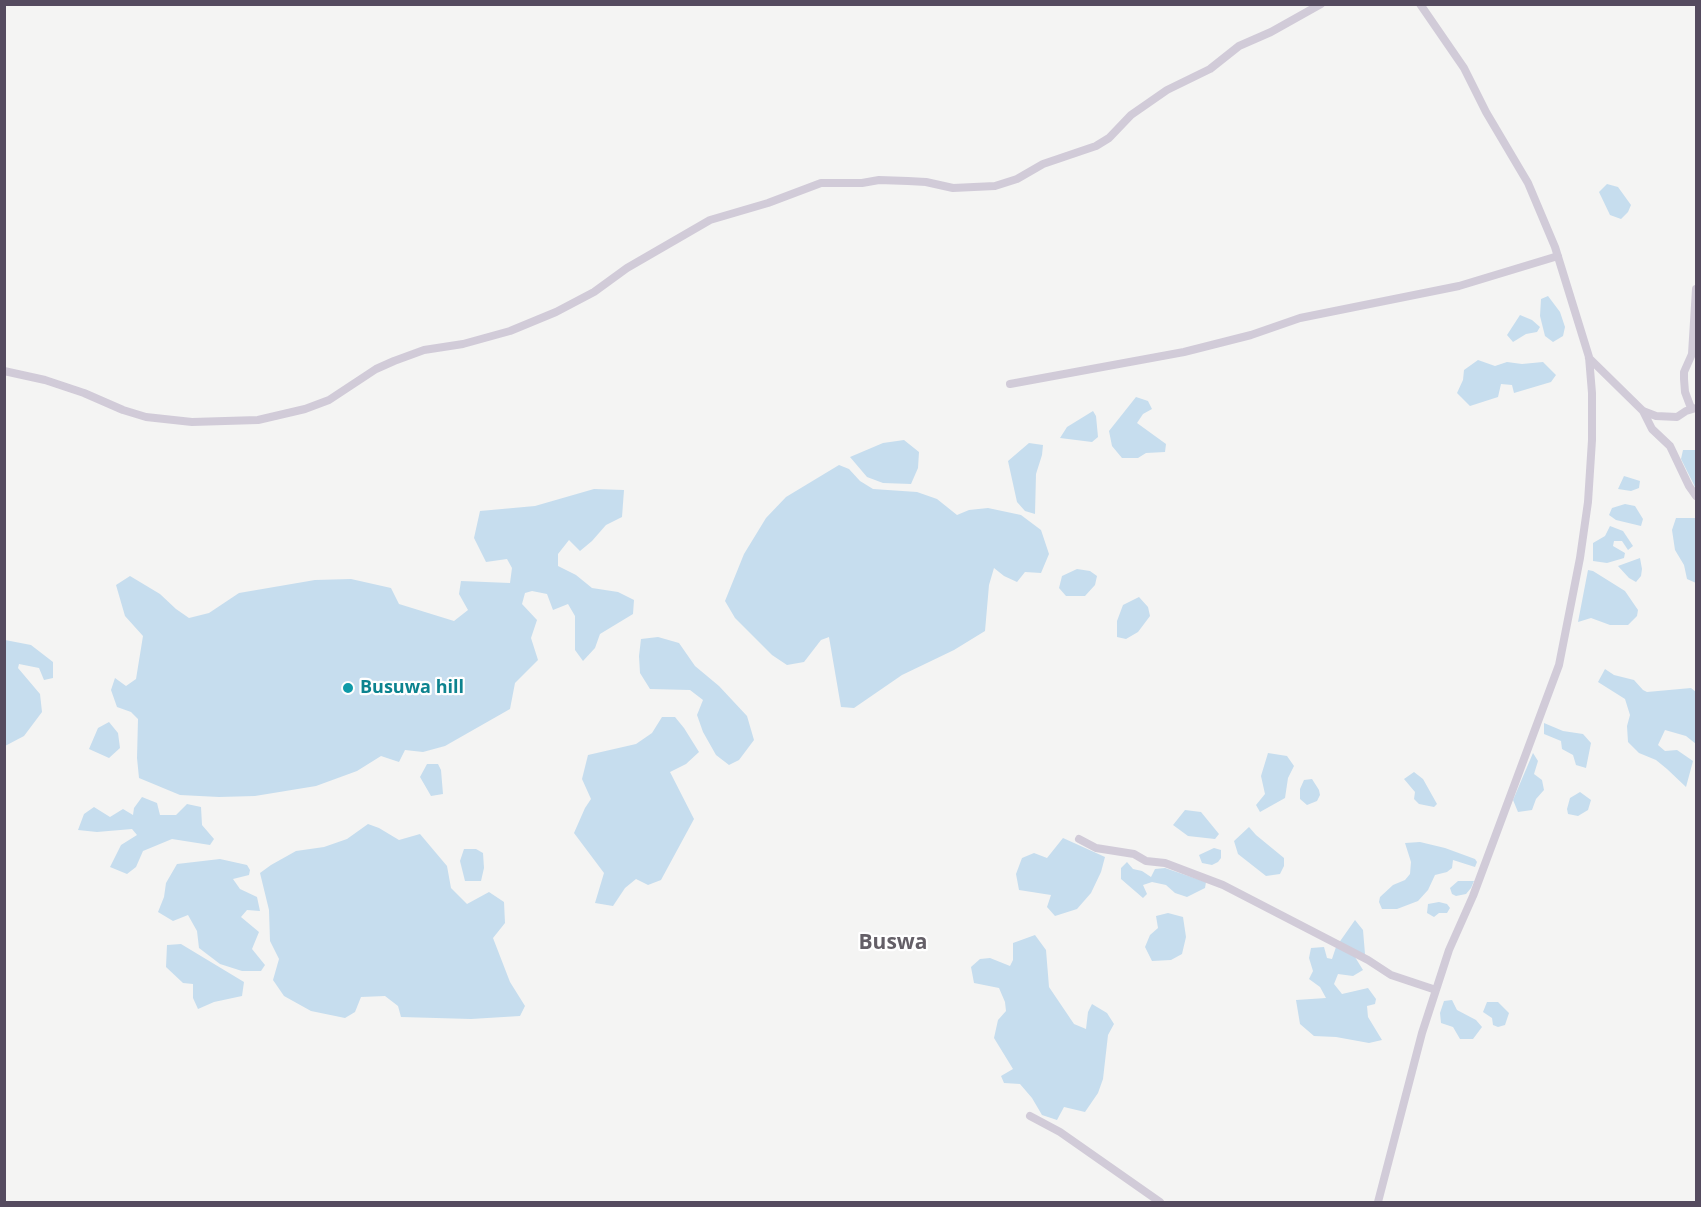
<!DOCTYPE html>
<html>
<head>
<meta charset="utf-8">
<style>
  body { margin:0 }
  #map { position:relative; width:1701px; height:1207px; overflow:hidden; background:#f4f4f3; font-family:"Open Sans",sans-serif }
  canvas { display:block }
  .frame { position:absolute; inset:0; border:6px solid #554b5f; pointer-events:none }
</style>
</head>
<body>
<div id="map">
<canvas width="1701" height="1207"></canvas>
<div class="frame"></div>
</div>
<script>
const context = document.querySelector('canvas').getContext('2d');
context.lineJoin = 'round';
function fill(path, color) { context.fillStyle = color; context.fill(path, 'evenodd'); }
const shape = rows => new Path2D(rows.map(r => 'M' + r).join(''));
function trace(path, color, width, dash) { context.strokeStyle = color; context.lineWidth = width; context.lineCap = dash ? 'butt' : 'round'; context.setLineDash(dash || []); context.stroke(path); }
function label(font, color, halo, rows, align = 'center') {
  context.font = font + ' "Open Sans",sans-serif'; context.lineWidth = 4.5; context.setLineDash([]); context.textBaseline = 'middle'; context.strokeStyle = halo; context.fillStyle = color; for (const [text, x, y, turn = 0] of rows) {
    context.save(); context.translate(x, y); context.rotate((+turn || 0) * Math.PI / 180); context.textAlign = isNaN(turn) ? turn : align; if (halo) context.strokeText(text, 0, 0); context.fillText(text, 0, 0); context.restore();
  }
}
const green = shape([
  [1607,184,1618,187,1631,205,1628,212,1621,219,1610,215,1599,192],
  [1548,296,1560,312,1565,327,1563,336,1553,342,1545,336,1540,316,1541,299],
  [1520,315,1532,320,1540,327,1537,332,1526,334,1513,342,1507,335],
  [1478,360,1495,366,1507,362,1522,364,1543,362,1556,375,1551,382,1514,393,1512,385,1501,384,1498,397,1470,406,1457,393,1463,380,1464,370],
  [1136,397,1148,401,1152,409,1143,414,1137,423,1166,444,1165,452,1146,453,1138,458,1122,458,1112,446,1109,431],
  [1093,411,1096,416,1098,437,1092,442,1060,438,1067,427],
  [904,440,919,452,918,468,911,484,883,483,867,477,850,457,883,443],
  [1029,443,1043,445,1042,455,1036,474,1035,514,1025,511,1017,502,1008,461],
  [1683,450,1696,450,1696,489,1681,459],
  [839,465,849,469,860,481,873,489,917,492,937,499,957,515,969,510,988,508,1021,515,1041,530,1049,554,1041,573,1025,572,1017,582,1004,576,994,568,989,585,985,631,954,650,902,675,854,708,841,707,829,637,821,640,804,662,787,665,772,655,735,618,725,601,744,554,766,518,786,497],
  [1624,476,1640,481,1639,488,1631,491,1618,489],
  [594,489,624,490,622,517,606,525,592,541,580,551,569,540,558,554,558,566,576,575,592,588,618,592,634,600,633,614,600,634,595,648,583,661,575,650,575,616,568,604,553,610,547,594,532,591,525,593,522,604,537,620,531,638,538,660,515,683,510,709,445,746,423,752,405,750,399,762,381,756,357,771,316,786,255,796,219,797,180,795,139,778,137,758,138,719,131,712,117,707,111,690,115,678,126,686,136,679,143,636,125,616,116,585,130,576,160,594,176,609,189,618,209,613,239,593,315,580,351,579,391,588,399,604,454,621,468,610,459,594,461,581,510,583,512,568,507,559,486,562,474,538,480,511,535,506],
  [1625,504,1635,506,1643,519,1641,526,1616,520,1609,515,1612,508],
  [1676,518,1696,518,1696,583,1687,579,1684,565,1675,550,1672,530],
  [1610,526,1623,531,1633,546,1628,550,1622,541,1614,541,1613,546,1625,553,1624,558,1607,563,1593,561,1593,543,1605,536],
  [1640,558,1642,569,1641,576,1636,582,1629,578,1618,566],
  [1077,569,1090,571,1097,576,1095,585,1085,596,1066,596,1059,588,1062,576],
  [1588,570,1593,571,1625,591,1638,610,1637,616,1628,625,1610,625,1591,618,1578,622],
  [1139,597,1148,607,1150,616,1138,632,1126,639,1117,637,1117,621,1123,605],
  [658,637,679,643,695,666,719,686,747,716,754,740,739,760,729,765,716,755,703,732,697,715,703,700,690,690,650,689,640,673,639,656,641,639],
  [5,640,31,645,53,662,53,678,44,680,39,668,19,664,18,668,40,694,42,712,24,736,5,746],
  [1605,669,1614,675,1634,680,1643,690,1647,692,1691,688,1696,692,1696,744,1686,736,1665,730,1658,745,1665,751,1677,750,1693,761,1686,787,1667,769,1656,760,1639,753,1628,742,1627,726,1630,715,1625,699,1598,682],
  [662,717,675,717,684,728,699,752,686,764,670,772,694,819,661,880,648,885,636,879,625,888,613,906,595,903,604,873,574,833,585,808,591,799,582,779,588,755,636,744,652,733],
  [109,722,118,733,120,748,109,758,89,749,98,728],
  [1544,723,1563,731,1583,734,1591,743,1586,768,1576,765,1573,755,1562,749,1561,741,1544,734],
  [1268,753,1287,756,1294,766,1288,778,1285,798,1260,812,1256,805,1265,794,1261,776],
  [1533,753,1538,761,1534,774,1542,780,1544,790,1536,799,1532,810,1518,812,1513,800],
  [427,764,438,764,441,770,443,794,431,796,420,777],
  [1414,772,1423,779,1437,804,1434,807,1419,804,1414,799,1415,792,1404,779],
  [1312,779,1319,790,1320,795,1317,801,1307,805,1300,799,1300,789,1304,780],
  [1580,792,1591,800,1588,810,1578,816,1568,814,1567,809,1570,798],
  [142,797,157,803,160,815,176,815,187,804,201,807,202,825,214,839,210,845,172,839,143,851,136,867,127,874,110,867,121,845,137,835,132,829,97,832,78,830,84,814,94,807,110,817,123,809,133,815,134,808],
  [1185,810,1201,812,1219,834,1215,839,1188,836,1173,825],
  [368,824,379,828,399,840,420,834,447,866,451,888,467,904,489,892,504,902,505,923,493,938,510,982,525,1006,520,1016,471,1019,401,1017,398,1006,385,996,361,997,355,1012,345,1018,311,1011,284,996,273,980,279,959,270,941,269,910,260,873,271,865,296,851,324,847,347,839],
  [1249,827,1256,835,1284,858,1284,866,1280,874,1266,876,1238,854,1234,841],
  [1063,838,1105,857,1101,872,1091,893,1077,909,1055,916,1047,907,1051,895,1019,890,1016,874,1022,858,1034,853,1047,858],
  [1420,842,1445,848,1475,859,1477,862,1475,867,1453,860,1452,868,1447,872,1435,875,1428,890,1418,901,1397,909,1382,909,1379,902,1380,897,1393,885,1405,880,1410,874,1411,862,1405,843],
  [1214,848,1221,850,1221,858,1218,862,1212,865,1202,863,1199,855],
  [464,849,476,849,483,853,484,868,481,881,465,881,460,861],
  [220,859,247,865,250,870,249,875,233,879,240,889,257,897,260,911,247,910,241,917,259,932,252,949,265,965,261,971,242,971,220,964,199,948,197,931,188,915,173,921,158,912,164,897,166,883,177,864],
  [1127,862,1133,869,1142,871,1151,877,1155,869,1165,868,1206,882,1205,888,1187,897,1175,893,1166,885,1152,882,1143,885,1147,894,1143,898,1121,879,1121,868],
  [1458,881,1474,881,1471,888,1466,894,1456,896,1452,894,1450,888],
  [1439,902,1447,904,1450,908,1447,913,1439,913,1434,917,1427,913,1428,904],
  [1168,913,1183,917,1186,937,1182,954,1171,960,1152,961,1145,947,1150,935,1158,928,1156,916],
  [1355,920,1363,930,1365,954,1355,957,1363,970,1353,976,1338,974,1334,984,1342,994,1368,988,1376,999,1375,1004,1367,1006,1368,1017,1382,1040,1369,1043,1336,1037,1314,1036,1300,1024,1296,1000,1326,998,1320,987,1309,979,1313,971,1309,958,1311,948,1324,947,1327,958,1332,959,1336,947],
  [1035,935,1046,950,1049,987,1074,1024,1086,1029,1088,1012,1092,1004,1107,1013,1114,1024,1108,1035,1103,1079,1098,1093,1085,1112,1064,1107,1057,1120,1042,1115,1032,1098,1020,1084,1004,1083,1001,1076,1013,1069,994,1038,998,1020,1006,1011,1005,1002,999,988,974,983,971,967,980,959,990,958,1010,966,1013,960,1013,943],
  [181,944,244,982,242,996,214,1002,198,1009,193,998,193,984,183,983,166,967,167,945],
  [1452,1000,1457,1010,1476,1020,1482,1027,1473,1039,1460,1039,1453,1027,1441,1023,1440,1013,1444,1001],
  [1487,1002,1498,1002,1509,1013,1505,1025,1498,1027,1493,1025,1492,1018,1483,1012]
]);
const minor = shape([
  [1589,358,1643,411,1656,416,1677,417,1686,411,1696,408],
  [4,371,45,380,84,393,123,410,146,417,192,422,258,420,305,409,329,400,376,369,394,361,424,350,463,344,510,331,556,312,594,292,627,268,710,220,768,203,821,183,862,183,879,180,908,181,926,182,953,188,995,186,1017,179,1043,164,1096,146,1109,138,1131,115,1167,90,1210,69,1239,46,1271,32,1321,4],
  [1010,384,1184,352,1251,335,1300,318,1459,286,1558,256],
  [1691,408,1685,392,1684,379,1684,372,1692,354,1696,289],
  [1643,411,1652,429,1670,446,1689,486,1696,496],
  [1079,839,1096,848,1134,854,1146,861,1165,863,1223,885,1368,960,1391,975,1436,990],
  [1030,1116,1060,1132,1160,1202],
  [1378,1202,1422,1033,1449,950,1473,896,1559,665,1580,558,1588,502,1592,440,1592,393,1589,357,1555,247,1528,183,1486,112,1464,68,1420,4]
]);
const markers = [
  [348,688,6,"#0f9aa8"]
];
const cultureNames = [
  ["Busuwa hill",360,688]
];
const quarterNames = [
  ["Buswa",893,943]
];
fill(green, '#c6ddee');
trace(minor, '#d1cbd8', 8);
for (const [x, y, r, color] of markers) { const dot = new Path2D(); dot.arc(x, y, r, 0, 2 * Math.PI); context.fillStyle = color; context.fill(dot); trace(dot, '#fff', 2); }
label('bold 18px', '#0d838f', '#fff', cultureNames, 'left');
label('bold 21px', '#645f67', '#fff', quarterNames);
</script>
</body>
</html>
